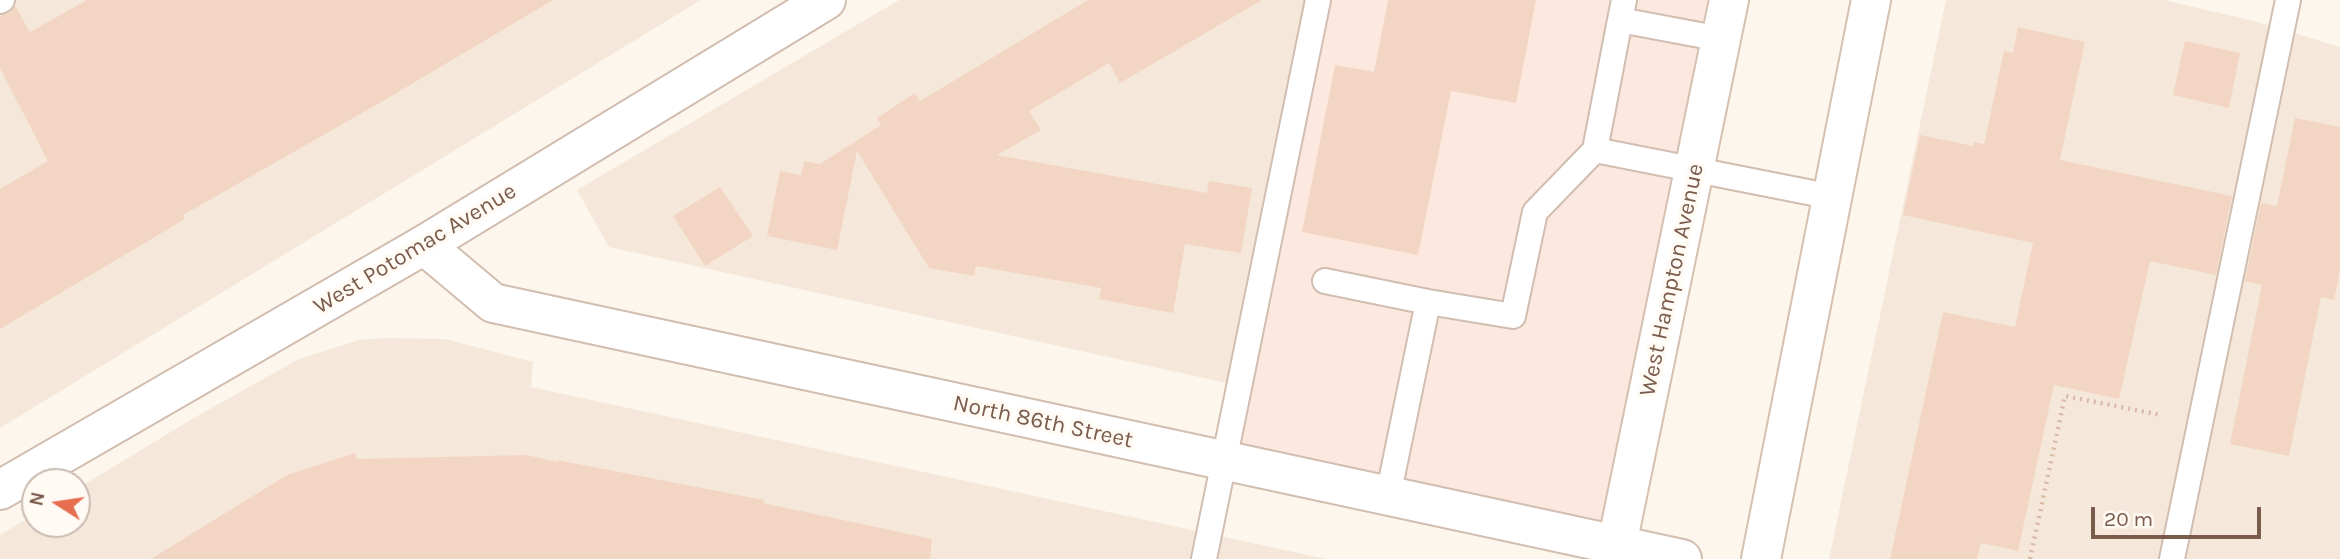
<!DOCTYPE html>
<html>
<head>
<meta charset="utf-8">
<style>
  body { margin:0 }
  #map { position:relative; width:2340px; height:559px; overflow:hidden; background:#fdf6ec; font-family:Karla,sans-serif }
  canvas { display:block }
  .north { position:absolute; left:21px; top:468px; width:70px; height:70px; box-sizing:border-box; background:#fffaf3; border:2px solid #cabbb1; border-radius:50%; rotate:282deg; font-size:19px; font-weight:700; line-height:28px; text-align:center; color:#7a5c4d }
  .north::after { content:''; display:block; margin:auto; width:24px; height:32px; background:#e76f51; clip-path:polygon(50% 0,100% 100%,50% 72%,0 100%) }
  .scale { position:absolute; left:2091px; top:507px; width:170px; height:32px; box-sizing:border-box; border:4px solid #7a5c4d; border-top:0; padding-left:9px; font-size:21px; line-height:24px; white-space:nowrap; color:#7a5c4d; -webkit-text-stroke:5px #fffaf3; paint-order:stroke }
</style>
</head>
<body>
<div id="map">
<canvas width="2340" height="559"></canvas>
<div class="north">N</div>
<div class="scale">20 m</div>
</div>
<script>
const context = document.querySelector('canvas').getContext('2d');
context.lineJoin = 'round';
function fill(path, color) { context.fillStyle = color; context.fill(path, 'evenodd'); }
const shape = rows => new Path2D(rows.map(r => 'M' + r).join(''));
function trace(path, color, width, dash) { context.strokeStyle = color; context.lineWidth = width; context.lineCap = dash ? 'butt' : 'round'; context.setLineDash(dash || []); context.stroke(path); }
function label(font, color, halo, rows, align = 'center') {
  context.font = font + ' Karla,sans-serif'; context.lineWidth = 7; context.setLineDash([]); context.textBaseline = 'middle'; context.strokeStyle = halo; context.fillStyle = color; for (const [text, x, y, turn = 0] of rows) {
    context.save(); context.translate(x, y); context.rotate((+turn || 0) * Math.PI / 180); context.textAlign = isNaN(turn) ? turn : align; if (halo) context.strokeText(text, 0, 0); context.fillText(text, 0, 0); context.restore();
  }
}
const residential = shape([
  [0,0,701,0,0,428],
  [899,0,1317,0,1240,386,609,247,577,190],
  [1946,0,2164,0,2258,22,2340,47,2340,559,1829,559],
  [385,338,445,339,533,362,531,387,1326,559,0,559,0,535,35,514,35,524,77,524,77,489,192,419,299,359,359,340]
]);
const commercial = shape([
  [1318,0,1729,0,1616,546,1225,461]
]);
const building = shape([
  [87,0,553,0,383,101,183,215,185,219,0,329,0,189,48,161,0,68,0,16,9,13,15,6,30,32],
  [1088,0,1262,0,1120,83,1109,63,1029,111,1041,130,997,155,1207,193,1209,181,1252,188,1241,253,1185,244,1173,313,1099,299,1101,288,976,266,974,276,929,268,857,151,837,250,767,236,780,171,801,175,804,161,820,164,881,125,877,118,915,93,920,101],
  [1388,0,1536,0,1516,103,1451,91,1418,255,1302,232,1335,65,1374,72],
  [2018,27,2085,42,2060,160,2232,196,2216,275,2150,261,2119,399,2054,385,2018,551,1981,543,1977,559,1890,559,1943,312,2015,327,2033,243,1903,215,1920,135,1973,146,1974,142,1984,144,2004,51,2013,53],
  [2185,41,2240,53,2229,108,2173,95],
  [2295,118,2340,127,2340,271,2334,300,2321,297,2289,456,2230,444,2262,285,2245,281,2261,203,2277,206],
  [720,187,753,236,705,266,673,216],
  [355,453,357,459,527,455,557,462,557,460,764,500,763,503,932,539,930,559,151,559,287,475]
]);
const path = shape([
  [2030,559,2065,396,2161,415]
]);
const lane = shape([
  [1624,0,1620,20,1721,39],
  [0,1,2,0],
  [1595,150,1620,20],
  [1325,281,1428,302],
  [1388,496,1428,302,1513,316,1535,212,1595,150,1833,197],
  [1204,559,1318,0],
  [2172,559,2288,0]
]);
const street = shape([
  [424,245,493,303,1682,559],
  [0,490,424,245,826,0]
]);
const secondary = shape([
  [1614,559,1729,0],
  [1761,559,1871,0]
]);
const streetNames = [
  ["West Potomac Avenue",415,249,-31],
  ["West Hampton Avenue",1672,280,-78],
  ["North 86th Street",1043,422,12]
];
fill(residential, '#f5e8da');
fill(commercial, '#fde8e0');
fill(building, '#f3d5c3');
trace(lane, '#d1beb0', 28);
trace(street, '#d1beb0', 42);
trace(secondary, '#d6c0b0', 42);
trace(path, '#d9b8a5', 4.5, [2, 5]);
trace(lane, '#fff', 24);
trace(street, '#fff', 38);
trace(secondary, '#fff', 38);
label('23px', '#7a5c4d', '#fffaf3', streetNames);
</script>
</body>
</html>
